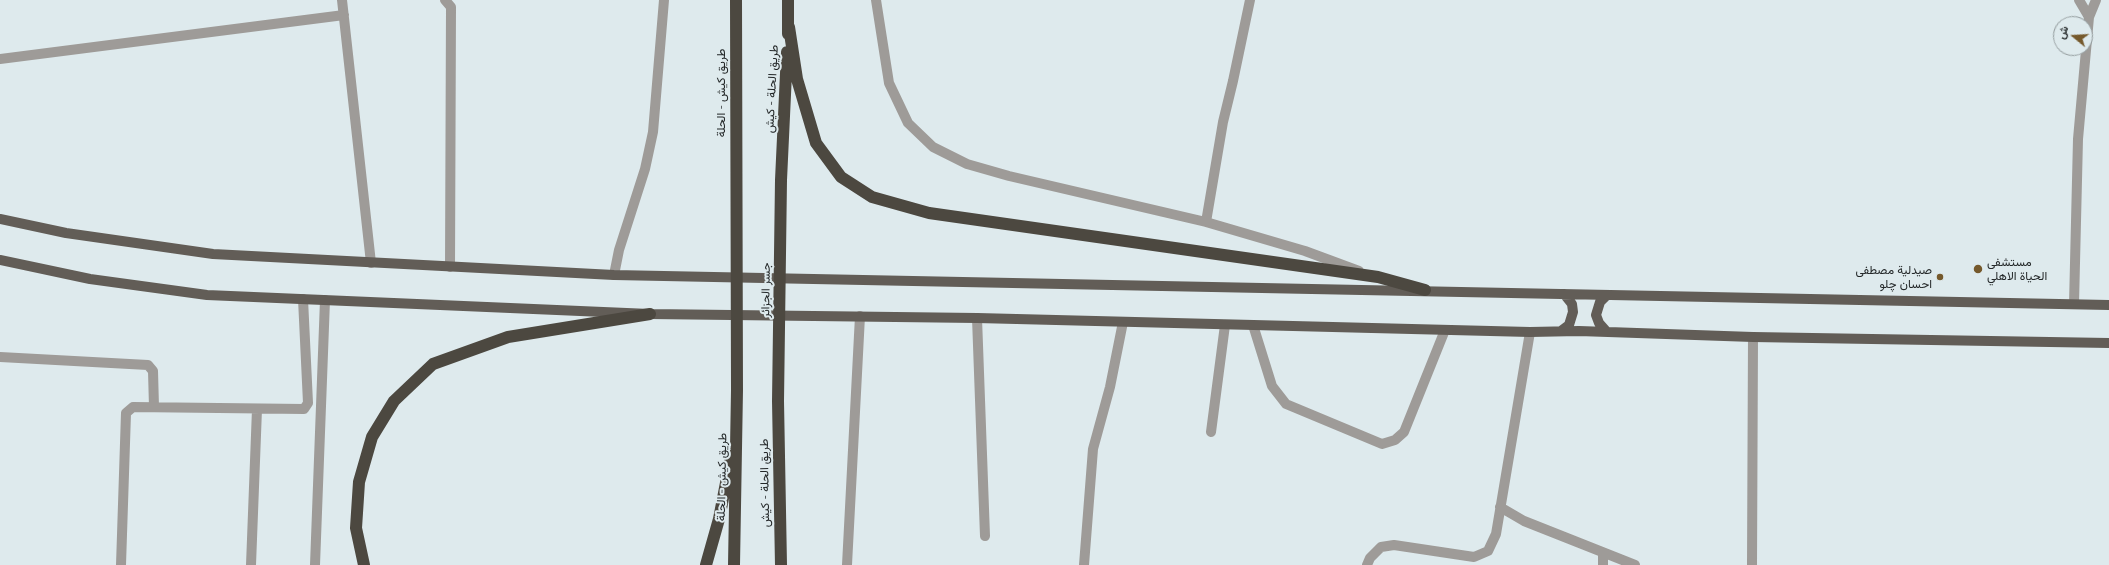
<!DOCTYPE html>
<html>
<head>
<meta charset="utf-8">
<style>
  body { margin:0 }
  #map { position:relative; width:2109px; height:565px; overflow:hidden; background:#deeaed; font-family:Montserrat,Vazirmatn,sans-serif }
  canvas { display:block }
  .north { position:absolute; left:2053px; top:16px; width:40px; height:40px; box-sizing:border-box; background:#deeaed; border:1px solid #939c9e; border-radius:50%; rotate:288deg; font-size:11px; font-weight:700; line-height:16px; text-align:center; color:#232728 }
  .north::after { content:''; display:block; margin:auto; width:14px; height:18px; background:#75592c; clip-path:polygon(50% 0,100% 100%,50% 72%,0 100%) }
</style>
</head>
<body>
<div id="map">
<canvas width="2109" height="565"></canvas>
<div class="north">ش</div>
</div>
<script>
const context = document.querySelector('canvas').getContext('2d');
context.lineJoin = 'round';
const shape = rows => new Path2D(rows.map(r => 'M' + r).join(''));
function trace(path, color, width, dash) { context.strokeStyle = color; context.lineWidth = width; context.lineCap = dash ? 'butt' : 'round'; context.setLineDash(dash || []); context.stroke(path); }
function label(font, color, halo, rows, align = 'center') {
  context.font = font + ' Montserrat,Vazirmatn,sans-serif'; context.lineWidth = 4; context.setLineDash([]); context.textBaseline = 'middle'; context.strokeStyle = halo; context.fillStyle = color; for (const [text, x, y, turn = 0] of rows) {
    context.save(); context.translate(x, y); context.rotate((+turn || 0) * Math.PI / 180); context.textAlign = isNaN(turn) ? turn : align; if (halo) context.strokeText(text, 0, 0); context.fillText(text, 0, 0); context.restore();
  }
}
const minor = shape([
  [342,0,371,263],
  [445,0,451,7,450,267],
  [876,0,889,83,908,123,933,147,967,164,1009,176,1206,222,1305,251,1359,271],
  [2079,0,2089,17],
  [0,59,344,15],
  [1206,222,1223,122,1233,81,1250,0],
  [614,275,619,250,645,169,653,132,664,0],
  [2074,304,2078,139,2089,17,2096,0],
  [977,318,985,536],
  [1253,325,1272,386,1286,404,1382,444,1395,440,1404,432,1445,330],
  [0,357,148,365,153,371,154,407],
  [1211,432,1225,325],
  [1500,507,1524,521,1635,565],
  [1603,554,1603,565],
  [121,565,126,413,133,407,304,409,308,403,303,299],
  [251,565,257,409],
  [315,565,325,300],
  [847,565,860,316],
  [1084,565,1093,449,1110,387,1123,322],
  [1367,565,1370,558,1381,547,1394,545,1474,557,1488,551,1496,534,1530,332],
  [1752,565,1753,337]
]);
const major = shape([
  [0,219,66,233,213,254,614,275,2109,305],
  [0,260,90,279,207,295,650,314,977,318,1530,332,1579,331,1753,337,2109,343],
  [1561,331,1569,325,1573,312,1572,304,1564,294],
  [1607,332,1599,323,1596,315,1600,302,1607,295]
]);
const highway = shape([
  [788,0,788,34],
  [789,27,797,79,816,143,841,177,872,197,929,213,1378,277,1425,290],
  [364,565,356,528,359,482,372,437,394,401,433,364,508,337,650,314],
  [706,565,719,519,731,457],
  [734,565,737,390,736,0],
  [781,565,778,401,781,180,787,52]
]);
const markers = [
  [1978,269,5,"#75592c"],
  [1940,277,4,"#75592c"]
];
const streetNames = [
  ["طريق الحلة - كيش",772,89,-87],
  ["طريق كيش - الحلة",721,93,-90],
  ["جسر الجزائر",766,290,-89],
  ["طريق كيش - الحلة",722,477,-89],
  ["طريق الحلة - كيش",765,483,-91]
];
const poiNames = [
  ["مستشفى",1987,262],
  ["الحياة الاهلي",1987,276],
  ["صيدلية مصطفى",1932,270,"right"],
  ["احسان چلو",1932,284,"right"]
];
trace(minor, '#9e9b98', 10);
trace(major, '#625d57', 10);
trace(highway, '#4c4840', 12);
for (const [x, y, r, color] of markers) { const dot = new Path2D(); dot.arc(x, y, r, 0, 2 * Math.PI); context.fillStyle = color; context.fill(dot); trace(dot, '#deeaed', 1.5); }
label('12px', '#232728', '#deeaed', streetNames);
label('12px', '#232728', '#deeaed', poiNames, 'left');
</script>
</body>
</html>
